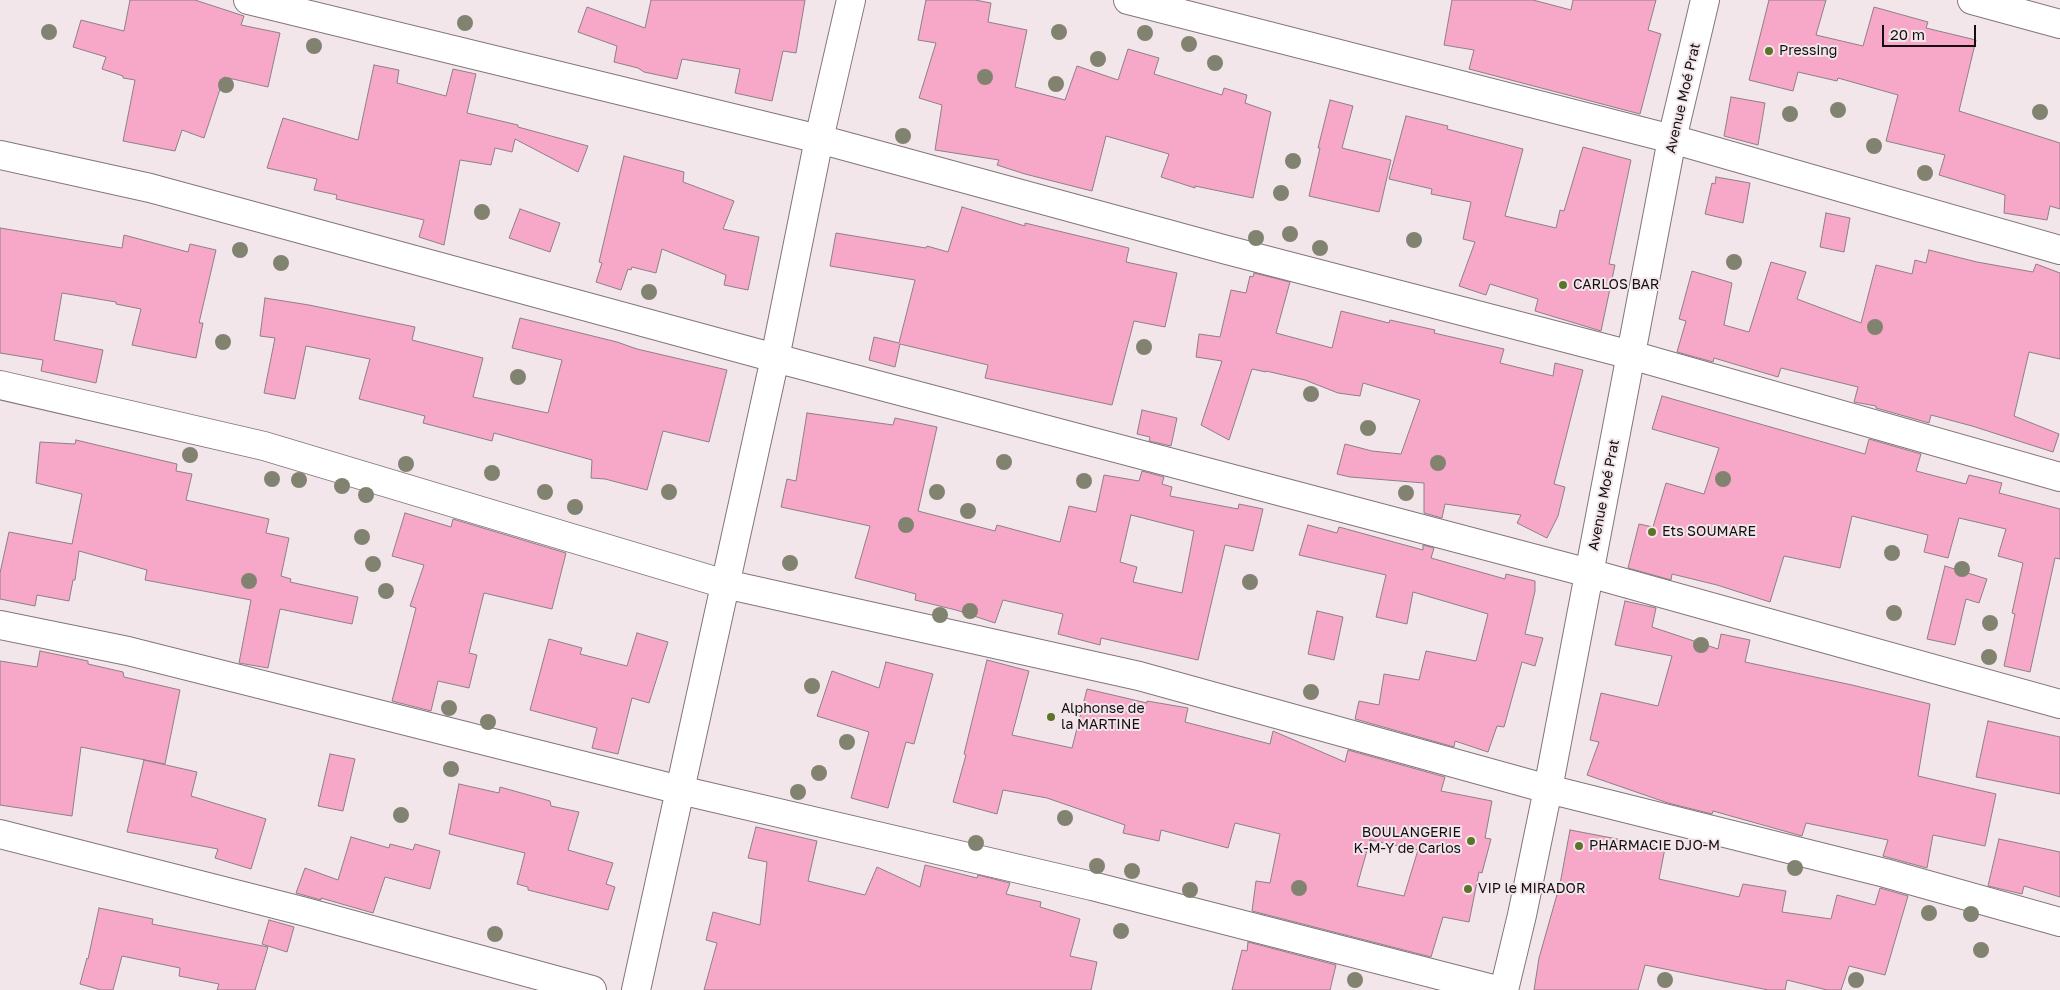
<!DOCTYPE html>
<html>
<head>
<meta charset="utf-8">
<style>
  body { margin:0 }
  #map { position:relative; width:2060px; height:990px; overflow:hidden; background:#f3e6eb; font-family:"Golos Text",sans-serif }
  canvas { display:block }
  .scale { position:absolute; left:1882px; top:25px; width:94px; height:22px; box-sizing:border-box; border:2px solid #141012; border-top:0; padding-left:6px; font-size:15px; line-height:18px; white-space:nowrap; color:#141012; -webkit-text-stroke:4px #f3e6eb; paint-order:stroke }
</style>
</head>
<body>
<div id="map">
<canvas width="2060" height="990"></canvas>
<div class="scale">20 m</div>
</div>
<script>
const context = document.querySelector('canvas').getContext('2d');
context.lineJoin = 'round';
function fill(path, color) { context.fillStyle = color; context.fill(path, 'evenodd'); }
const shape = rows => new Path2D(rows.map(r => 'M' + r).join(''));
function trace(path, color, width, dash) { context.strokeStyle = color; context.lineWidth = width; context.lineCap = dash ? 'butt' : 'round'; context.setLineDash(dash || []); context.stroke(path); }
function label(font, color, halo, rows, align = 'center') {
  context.font = font + ' "Golos Text",sans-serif'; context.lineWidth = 4; context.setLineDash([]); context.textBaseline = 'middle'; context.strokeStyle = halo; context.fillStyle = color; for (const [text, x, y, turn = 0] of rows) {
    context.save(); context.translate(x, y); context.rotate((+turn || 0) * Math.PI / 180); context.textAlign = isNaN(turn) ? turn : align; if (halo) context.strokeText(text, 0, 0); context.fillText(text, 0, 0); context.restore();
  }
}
const building = shape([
  [130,0,195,0,244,16,241,25,280,33,268,87,224,77,204,138,182,130,175,151,123,141,135,80,123,78,123,76,102,69,106,57,73,47,81,20,124,31,130,0],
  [651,0,805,0,796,53,783,51,772,101,735,93,740,69,682,59,677,79,644,72,638,68,614,62,617,46,578,32,587,7,645,28,651,0],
  [926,0,975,0,991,3,988,22,1027,30,1015,87,1065,100,1077,66,1118,80,1128,49,1159,58,1154,74,1222,95,1224,88,1247,95,1245,103,1271,112,1253,198,1195,186,1195,188,1161,177,1169,154,1106,136,1092,191,1025,174,997,165,999,160,935,150,942,105,919,98,936,43,918,40,926,0],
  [1452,0,1533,0,1571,10,1573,0,1656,0,1648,30,1661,34,1640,114,1469,69,1474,50,1444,45,1452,0],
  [1769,0,1826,0,1816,35,1863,46,1874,7,1928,22,1926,28,1976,40,1959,111,2060,143,2060,209,2050,206,2047,220,2004,213,2005,195,1939,175,1945,155,1886,141,1898,95,1838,78,1837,81,1798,72,1793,91,1749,80,1769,0],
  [374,65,399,70,397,83,446,96,453,69,476,74,467,113,518,125,518,127,588,146,578,172,515,139,512,152,495,148,491,165,460,160,444,245,419,237,424,220,336,199,337,195,314,190,317,179,267,168,283,118,358,140,374,65],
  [1731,97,1765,103,1758,145,1724,136,1731,97],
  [1330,100,1353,106,1342,148,1391,160,1379,212,1309,196,1320,148,1318,148,1330,100],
  [1406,116,1448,126,1447,129,1523,149,1505,216,1556,228,1560,210,1564,211,1583,147,1631,160,1609,264,1615,265,1601,331,1535,311,1538,299,1490,284,1486,295,1459,286,1475,242,1463,239,1471,202,1431,194,1432,189,1389,179,1406,116],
  [624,156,684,172,683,182,734,201,723,229,759,237,748,290,724,285,726,275,662,249,656,273,632,267,631,270,628,269,621,290,596,282,602,263,599,262,624,156],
  [1716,177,1750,183,1743,223,1705,214,1712,183,1715,184,1716,177],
  [962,207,1025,226,1025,223,1129,248,1126,262,1177,273,1165,327,1134,321,1112,405,985,378,988,365,900,344,895,367,869,360,874,337,899,343,915,280,830,266,836,233,926,248,927,246,948,252,962,207],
  [520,209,560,223,550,252,509,238,520,209],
  [1826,213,1850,218,1844,252,1820,247,1826,213],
  [0,228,122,248,124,235,188,252,190,244,216,250,199,323,203,323,196,358,132,345,141,309,116,304,116,302,62,293,54,340,103,350,96,383,41,371,43,360,0,353,0,228],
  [1929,250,1977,262,2033,272,2036,264,2060,273,2060,359,2029,352,2014,416,2059,434,2053,452,1972,426,1931,415,1929,423,1876,408,1876,406,1854,402,1858,387,1781,368,1778,377,1714,358,1713,362,1677,352,1686,321,1679,319,1692,271,1732,283,1724,325,1749,332,1771,262,1806,272,1797,299,1861,323,1876,265,1912,274,1915,260,1926,263,1929,250],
  [1254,273,1290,282,1276,333,1332,348,1341,311,1389,323,1390,320,1435,330,1434,333,1504,349,1500,363,1553,376,1555,363,1583,370,1554,484,1565,487,1558,516,1547,538,1517,523,1521,515,1445,504,1442,518,1424,513,1424,483,1350,477,1337,474,1345,444,1372,451,1401,454,1420,400,1363,383,1360,396,1338,393,1305,380,1266,371,1266,372,1252,369,1229,440,1201,425,1222,361,1196,357,1199,334,1220,337,1231,290,1246,293,1250,276,1253,277,1254,273],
  [265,298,309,305,415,327,412,340,483,358,473,397,548,413,562,360,512,348,520,318,617,342,637,349,727,370,709,442,663,431,647,490,605,479,591,478,592,460,494,433,492,441,423,423,425,416,359,399,370,359,306,346,295,399,264,393,275,338,260,336,265,298],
  [1662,396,1865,454,1869,439,1921,454,1916,471,1966,484,1969,475,2002,483,1999,493,2060,509,2060,559,2055,558,2030,672,2004,666,2015,614,2012,613,2023,563,1998,556,2006,529,1959,518,1948,558,1924,552,1928,535,1852,516,1840,568,1784,556,1770,602,1717,585,1672,574,1671,580,1628,568,1639,524,1653,527,1666,483,1704,494,1719,448,1652,429,1662,396],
  [1142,410,1177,418,1171,446,1149,441,1150,437,1137,434,1142,410],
  [807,413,893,425,895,418,937,427,918,511,995,531,997,525,1060,542,1069,506,1096,512,1104,475,1139,481,1142,471,1164,477,1162,484,1172,487,1170,496,1238,509,1239,504,1263,509,1253,551,1225,545,1198,660,1101,638,1100,645,1058,634,1063,614,1003,600,995,623,956,610,915,600,916,594,855,578,870,526,781,507,787,479,796,481,807,413],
  [1131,515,1194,531,1182,593,1133,582,1137,567,1120,562,1131,515],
  [76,440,177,464,176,471,192,474,186,500,269,519,266,533,289,538,281,576,291,579,290,582,358,597,352,624,280,609,268,668,239,663,251,600,145,580,147,570,79,551,75,580,73,580,69,601,37,595,35,606,0,599,0,573,9,532,72,544,82,494,36,483,40,442,75,444,76,440],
  [405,513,451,527,453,519,566,553,552,609,484,593,469,653,477,655,469,688,438,681,431,711,392,701,416,608,410,606,424,565,392,556,405,513],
  [1308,525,1337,533,1339,527,1423,550,1423,545,1434,548,1431,558,1505,579,1506,574,1535,581,1535,591,1525,634,1543,638,1535,666,1522,662,1504,727,1497,726,1488,752,1455,741,1454,747,1355,719,1359,701,1379,705,1384,674,1419,680,1426,651,1476,661,1488,614,1413,592,1407,624,1376,617,1386,575,1299,555,1308,525],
  [1945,566,1987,579,1979,603,1966,599,1955,645,1927,639,1945,566],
  [1625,601,1656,608,1652,627,1718,649,1721,634,1750,640,1745,662,1852,685,1930,704,1918,776,1996,794,1985,846,1933,835,1927,868,1883,856,1888,840,1806,823,1802,836,1713,811,1712,814,1668,803,1587,775,1599,742,1590,740,1601,693,1658,706,1672,656,1615,645,1625,601],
  [1317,611,1343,617,1334,660,1308,654,1317,611],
  [637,633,668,642,649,703,632,698,618,754,592,748,597,728,530,710,549,639,582,648,580,654,627,666,637,633],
  [40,651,88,661,88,664,123,672,124,677,180,690,165,764,81,747,72,816,0,805,0,661,37,667,40,651],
  [987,660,1029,671,1012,735,1072,748,1087,689,1147,703,1147,701,1188,708,1185,722,1270,744,1273,731,1345,762,1348,750,1445,777,1441,791,1492,801,1485,838,1491,839,1482,873,1479,872,1469,922,1443,917,1431,957,1252,911,1256,881,1270,883,1280,834,1235,823,1228,848,1161,830,1159,841,1123,833,1125,825,1047,798,1003,790,997,814,953,802,966,755,964,754,987,660],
  [1370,840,1418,850,1404,896,1357,886,1370,840],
  [886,662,933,674,914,744,906,742,888,808,851,798,869,732,817,716,832,671,879,688,886,662],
  [1988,721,2060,737,2060,794,1976,777,1988,721],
  [330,754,355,759,343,811,318,806,330,754],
  [144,760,197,772,191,796,266,819,251,869,215,858,218,849,127,832,144,760],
  [459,784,499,793,500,787,550,801,551,806,579,812,568,850,613,863,606,884,615,887,608,910,528,890,528,887,517,884,525,853,449,834,459,784],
  [756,827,817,841,808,881,865,895,877,867,920,887,925,865,977,878,978,875,1010,883,1006,894,1041,902,1040,907,1080,919,1070,956,1097,962,1091,990,704,990,717,943,706,940,713,912,760,925,767,862,748,858,756,827],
  [1570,830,1665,848,1659,879,1739,897,1743,884,1786,891,1782,912,1831,919,1837,895,1875,905,1880,888,1908,896,1885,975,1849,966,1841,990,1827,990,1787,980,1785,990,1768,990,1645,965,1638,990,1534,990,1539,958,1560,884,1570,830],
  [351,837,389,848,390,844,413,850,415,844,440,851,430,889,385,877,373,913,321,898,321,900,296,893,305,868,338,880,351,837],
  [1999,839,2060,852,2060,897,2024,886,2022,894,1988,886,1999,839],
  [99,908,153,919,152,924,268,947,255,990,217,990,219,984,179,976,180,968,122,956,113,990,101,990,80,984,87,958,88,959,99,908],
  [269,920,294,927,287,952,262,944,269,920],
  [1248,942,1336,965,1330,990,1232,990,1242,950,1247,951,1248,942]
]);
const street = shape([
  [248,0,819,139,1223,249,1631,355,2060,477],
  [1128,0,1672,139,2060,250],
  [1972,0,2060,24],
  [0,155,150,188,775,358,1589,573,2060,704],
  [0,385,264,446,725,584,1139,676,1548,789,1885,873,2060,922],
  [0,625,128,651,680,790,1092,886,1497,990],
  [0,834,302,911,592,990],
  [636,990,775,358,819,139,851,0],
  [1504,990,1522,915,1548,789,1672,139,1705,0]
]);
const trees = [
  [465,23],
  [49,32],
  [1059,32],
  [1145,33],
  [1189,44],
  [314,46],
  [1098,59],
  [1215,63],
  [985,77],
  [1056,84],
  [226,85],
  [1838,110],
  [2040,112],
  [1790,114],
  [903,136],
  [1874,146],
  [1293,161],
  [1925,173],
  [1281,193],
  [482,212],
  [1290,234],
  [1256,238],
  [1414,240],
  [1320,248],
  [240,250],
  [1734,262],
  [281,263],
  [649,292],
  [1875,327],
  [223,342],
  [1144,347],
  [518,377],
  [1311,394],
  [1368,428],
  [190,455],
  [1004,462],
  [1438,463],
  [406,464],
  [492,473],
  [272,479],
  [1723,479],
  [299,480],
  [1084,481],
  [342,486],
  [545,492],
  [669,492],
  [937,492],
  [1406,493],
  [366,495],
  [575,507],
  [968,511],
  [906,525],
  [362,537],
  [1892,553],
  [790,563],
  [373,564],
  [1962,569],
  [249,581],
  [1250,582],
  [386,591],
  [970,611],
  [1894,613],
  [940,615],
  [1990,623],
  [1701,645],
  [1989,657],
  [812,686],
  [1311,692],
  [449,708],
  [488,722],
  [847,742],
  [451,769],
  [819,773],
  [798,792],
  [401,815],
  [1065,818],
  [976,843],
  [1097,866],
  [1795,868],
  [1132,871],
  [1299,888],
  [1190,890],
  [1929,913],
  [1971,914],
  [1121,931],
  [495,934],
  [1981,950],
  [1355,980],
  [1665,980],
  [1856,980]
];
const markers = [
  [1769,51,5,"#5a7529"],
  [1563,285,5,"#5a7529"],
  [1652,532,5,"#5a7529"],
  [1051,717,5,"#5a7529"],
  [1471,841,5,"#5a7529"],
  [1579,846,5,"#5a7529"],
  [1468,889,5,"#5a7529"]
];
const poiNames = [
  ["Pressing",1779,51],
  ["CARLOS BAR",1573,285],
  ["Ets SOUMARE",1662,532],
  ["Alphonse de",1061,709],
  ["la MARTINE",1061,725],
  ["BOULANGERIE",1461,833,"right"],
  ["K-M-Y de Carlos",1461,849,"right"],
  ["PHARMACIE DJO-M",1589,846],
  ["VIP le MIRADOR",1478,889]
];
const streetNames = [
  ["Avenue Moé Prat",1683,98,-77],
  ["Avenue Moé Prat",1604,495,-79]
];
fill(building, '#f7a7c8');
trace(building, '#8c8085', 1);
trace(street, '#82767a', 30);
trace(street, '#fff', 28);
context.fillStyle = '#818370';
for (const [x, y] of trees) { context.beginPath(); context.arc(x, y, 8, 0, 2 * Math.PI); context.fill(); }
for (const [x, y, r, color] of markers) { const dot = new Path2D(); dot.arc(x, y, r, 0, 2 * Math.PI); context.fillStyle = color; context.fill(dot); trace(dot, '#f3e6eb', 2); }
label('14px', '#141012', '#f3e6eb', poiNames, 'left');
label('14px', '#141012', '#f3e6eb', streetNames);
</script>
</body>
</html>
